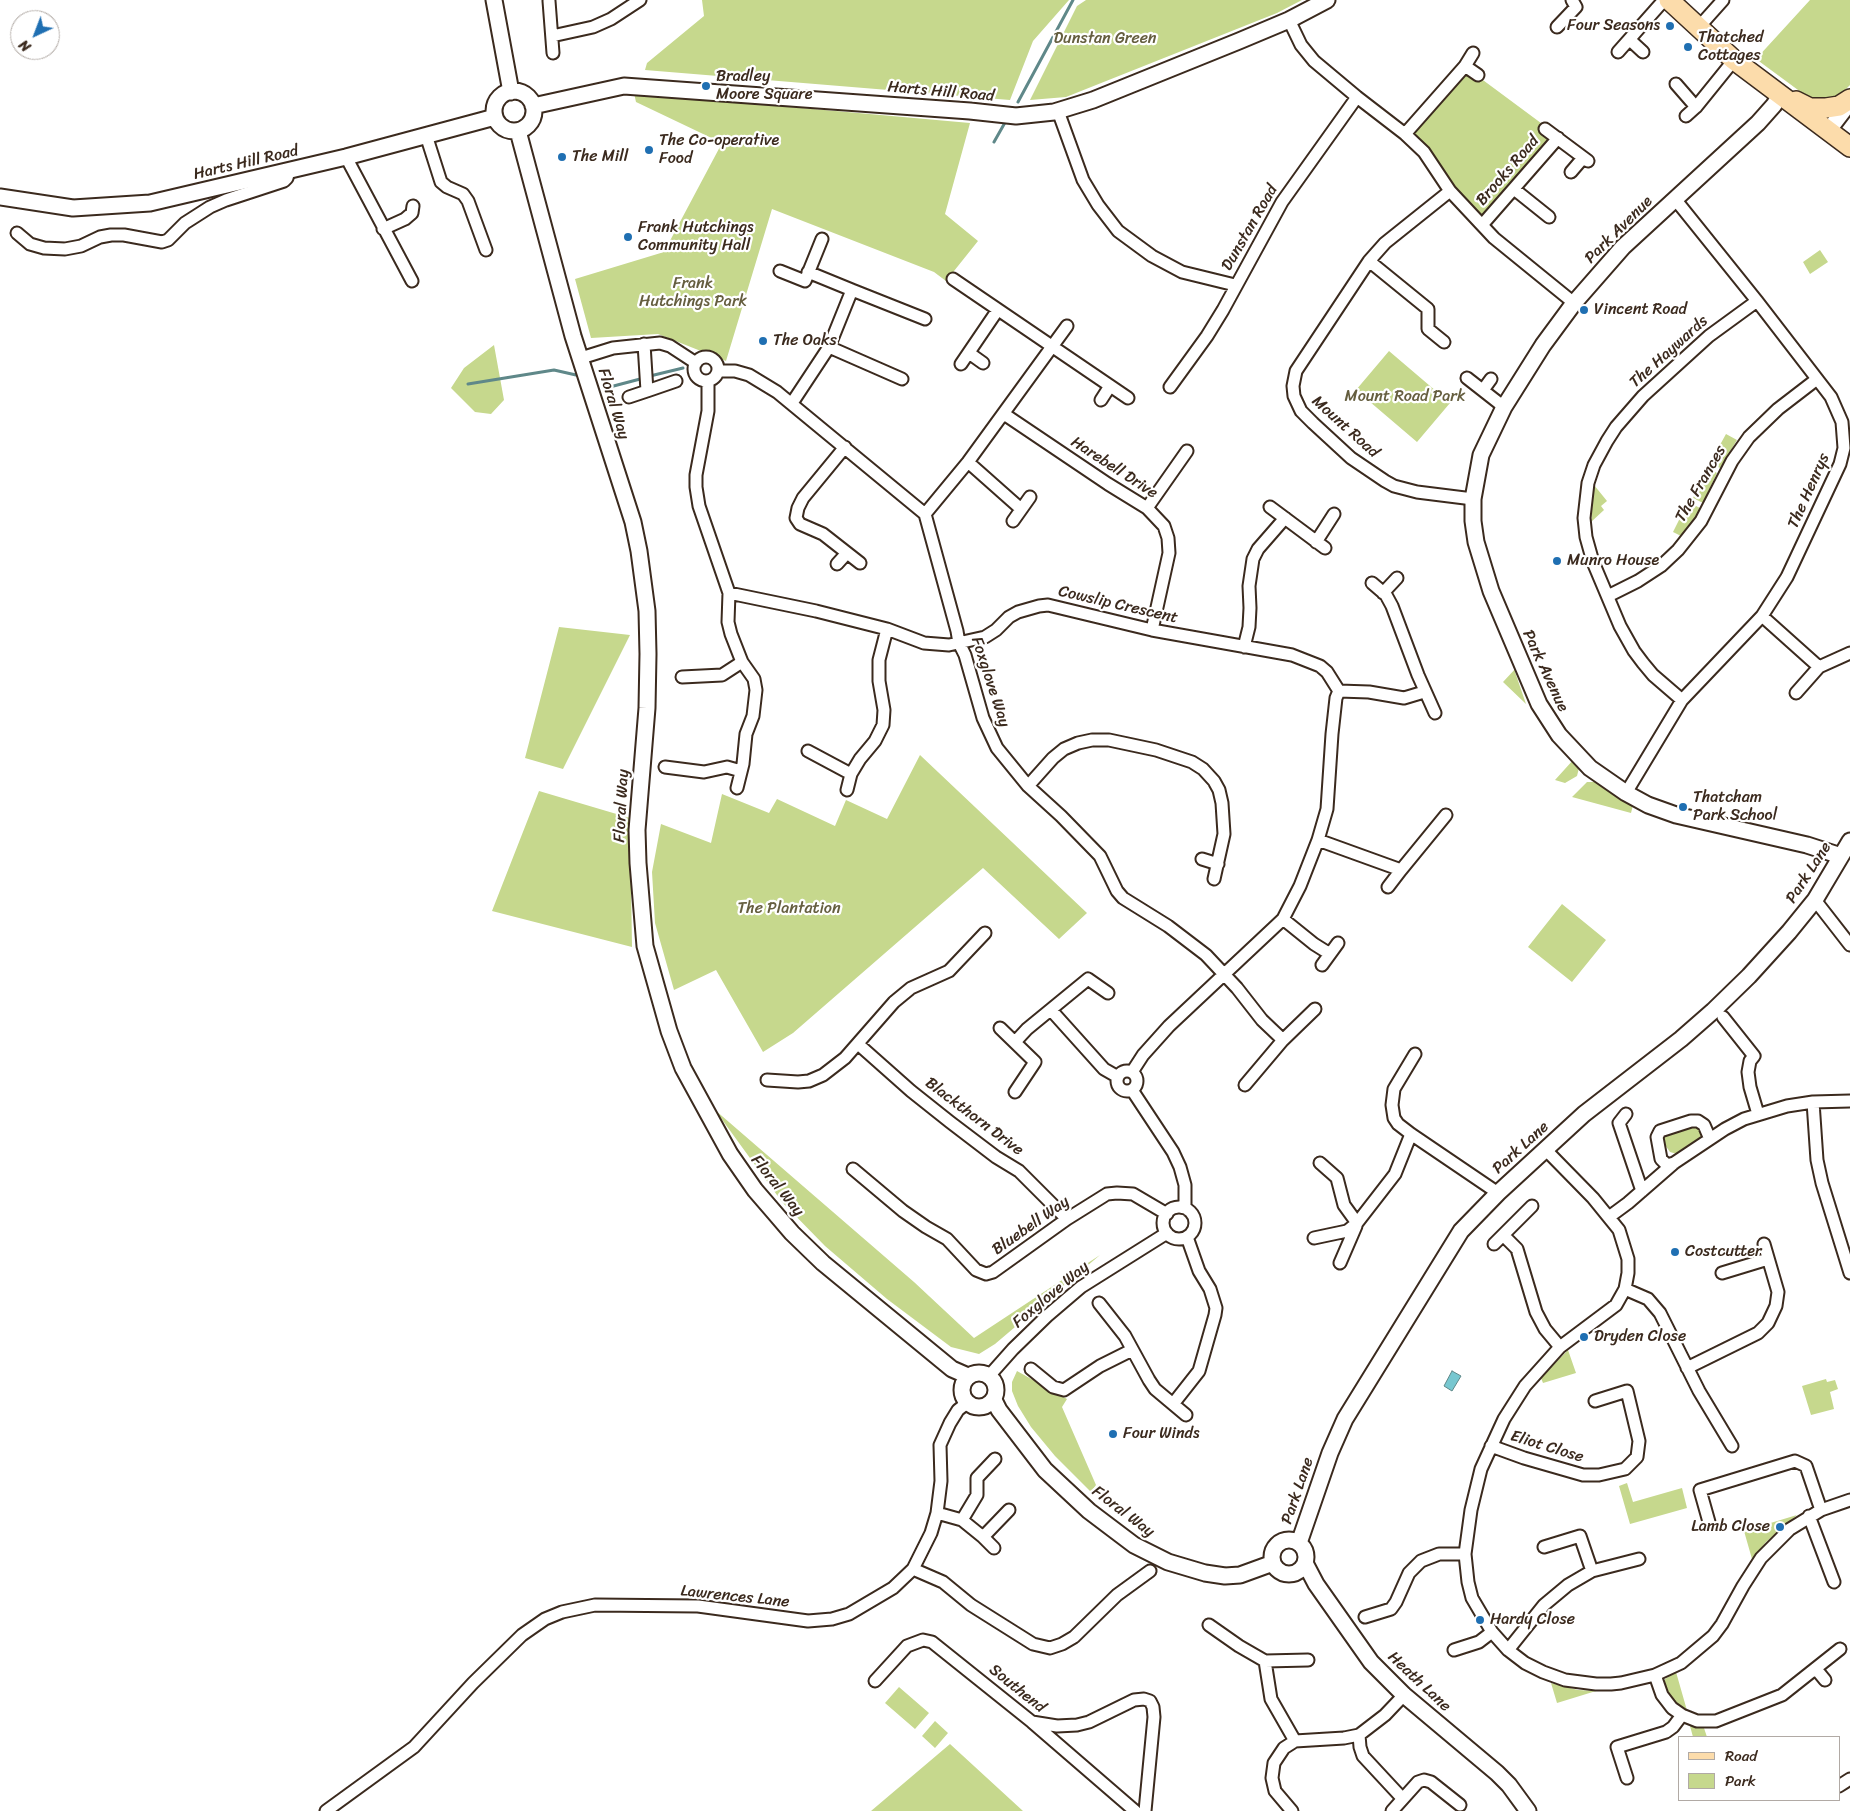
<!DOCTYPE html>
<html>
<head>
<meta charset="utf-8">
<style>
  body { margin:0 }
  #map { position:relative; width:1850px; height:1811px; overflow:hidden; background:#fff; font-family:Sriracha,sans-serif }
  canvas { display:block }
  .legend { position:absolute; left:1678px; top:1736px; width:162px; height:65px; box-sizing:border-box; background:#fff; border:1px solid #b1aaa5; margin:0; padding:6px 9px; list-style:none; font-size:15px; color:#3b2a1e }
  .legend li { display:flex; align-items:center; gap:10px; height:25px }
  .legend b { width:25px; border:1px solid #b1aaa5 }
  .north { position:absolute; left:10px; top:10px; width:50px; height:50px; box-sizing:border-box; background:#fff; border:1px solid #b1aaa5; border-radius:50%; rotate:223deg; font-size:14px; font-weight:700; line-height:20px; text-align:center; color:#3b2a1e }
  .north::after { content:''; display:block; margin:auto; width:18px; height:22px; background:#1f6fb2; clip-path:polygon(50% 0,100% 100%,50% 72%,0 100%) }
</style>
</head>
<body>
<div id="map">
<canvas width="1850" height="1811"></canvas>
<ul class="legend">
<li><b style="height:6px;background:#fcdcab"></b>Road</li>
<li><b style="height:14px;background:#c6d88d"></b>Park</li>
</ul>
<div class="north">N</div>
</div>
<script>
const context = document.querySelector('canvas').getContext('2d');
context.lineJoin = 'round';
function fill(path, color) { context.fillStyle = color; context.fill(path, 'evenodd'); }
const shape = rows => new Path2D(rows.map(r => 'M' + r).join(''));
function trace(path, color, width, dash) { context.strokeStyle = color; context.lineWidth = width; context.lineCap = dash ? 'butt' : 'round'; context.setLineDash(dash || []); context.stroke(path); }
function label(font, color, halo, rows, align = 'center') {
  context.font = font + ' Sriracha,sans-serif'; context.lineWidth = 4.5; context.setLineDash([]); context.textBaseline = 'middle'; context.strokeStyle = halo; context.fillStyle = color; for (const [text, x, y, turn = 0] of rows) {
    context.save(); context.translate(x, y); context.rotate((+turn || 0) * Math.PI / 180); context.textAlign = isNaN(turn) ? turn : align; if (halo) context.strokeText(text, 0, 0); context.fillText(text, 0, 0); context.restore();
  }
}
const green = shape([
  [702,0,1069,0,1033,41,1010,100,645,70,647,63,704,16],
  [1086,0,1302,0,1277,13,1066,97,1030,100,1077,6],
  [1810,0,1850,0,1850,85,1833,102,1813,101,1756,59],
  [1464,66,1549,129,1545,135,1549,142,1482,226,1405,134],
  [634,93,970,123,945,214,978,241,946,281,934,272,772,209,726,361,658,334,591,338,575,279,664,252,722,143,636,102],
  [1820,250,1828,262,1810,274,1803,262],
  [494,345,504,400,491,414,475,412,451,388,464,368],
  [1389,351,1450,403,1417,442,1356,390],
  [1726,434,1737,440,1720,468,1710,463],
  [1707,467,1717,473,1703,503,1693,498],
  [1594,485,1607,501,1601,506,1604,510,1591,522],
  [1688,502,1700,508,1692,523,1681,536,1673,532],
  [559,627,630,635,563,769,525,758],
  [1516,668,1515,672,1526,704,1503,682],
  [920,755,1087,913,1059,939,983,868,793,1033,763,1052,716,970,674,990,655,923,652,872,661,824,711,843,722,794,769,813,777,799,835,826,846,800,887,819],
  [1574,759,1579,763,1579,768,1577,776,1565,783,1555,780],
  [1587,782,1597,782,1633,805,1631,813,1572,797],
  [539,791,630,818,632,947,492,911],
  [1562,904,1606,940,1572,982,1528,947],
  [715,1110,914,1282,974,1338,1100,1255,995,1344,979,1354,951,1347,887,1299,825,1246,782,1202],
  [1696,1125,1701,1130,1702,1134,1698,1141,1677,1154,1670,1152,1665,1145,1664,1138,1666,1135],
  [1568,1350,1576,1373,1543,1383,1541,1378],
  [1017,1371,1067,1399,1062,1407,1096,1485,1091,1492,1055,1456,1031,1427,1018,1406,1012,1391,1012,1382],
  [1826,1379,1827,1382,1835,1380,1838,1389,1830,1392,1834,1409,1811,1415,1802,1386],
  [1627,1483,1633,1502,1682,1488,1687,1508,1630,1524,1619,1486],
  [1797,1515,1766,1542,1752,1559,1744,1531],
  [1676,1672,1688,1714,1675,1706,1666,1693,1664,1683,1665,1679],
  [1551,1683,1578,1690,1596,1691,1557,1703],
  [899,1687,929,1713,915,1729,885,1703],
  [935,1721,948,1733,935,1748,922,1736],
  [1690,1726,1704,1728,1707,1737,1693,1737],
  [950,1744,1023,1811,871,1811]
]);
const water = shape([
  [1452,1371,1461,1376,1452,1391,1444,1386,1452,1371]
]);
const stream = shape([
  [1018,102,1073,0],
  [994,142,1007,119],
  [650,376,683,368],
  [468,384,554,370,576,375],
  [606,388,644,378]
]);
const minor = shape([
  [549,1,553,53],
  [1289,20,1301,45,1314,61,1357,97,1405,134,1424,152,1450,191,1494,238,1574,303],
  [1557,27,1576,7,1572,0],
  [1698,28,1723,0],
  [552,36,593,27,611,19,640,0],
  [1630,40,1643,52],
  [1618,52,1664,0],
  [1465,66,1478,75],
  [1676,84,1696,107],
  [1058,111,1083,180,1098,205,1118,231,1152,256,1182,272,1235,285],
  [1686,116,1696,107,1734,60],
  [1545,129,1588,161],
  [1405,134,1465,66,1473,53],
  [426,135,441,182,447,187,463,194,468,201,486,250],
  [346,157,412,281],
  [1571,172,1583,158],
  [1514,189,1549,217],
  [1450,191,1385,243,1369,261,1296,371,1293,386,1294,396,1301,411,1313,423,1351,458,1385,481,1394,486,1417,492,1473,499],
  [1482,225,1558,138],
  [383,229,405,219,412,213,413,206],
  [17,233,30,244,44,248,65,249,81,246,100,237,111,235,124,235,162,242,168,240,185,223,210,207,226,200,284,181,287,178,289,171],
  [1369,261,1428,309,1428,329,1444,342],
  [780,271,805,281,822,239],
  [953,279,1128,398],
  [852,290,925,319],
  [829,347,902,379],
  [969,353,983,363],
  '694 369a12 12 0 1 1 24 0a12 12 0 1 1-24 0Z',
  [581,358,613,348,660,343,670,346,696,363],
  [961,364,997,311],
  [718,371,735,371,749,375,777,392,925,514,957,631,959,643,965,655,983,718,997,748,1028,786,1061,816,1100,856,1117,891,1123,898,1168,926,1206,955,1237,988,1262,1020,1283,1040,1245,1085],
  [1467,378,1504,407],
  [708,381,708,411,696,475,696,487,699,506,729,593,816,611,887,629,924,643,949,645,985,637,996,630,1009,617,1018,612,1039,606,1048,605,1152,630,1292,655,1320,666,1327,672,1339,691],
  [1170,387,1207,336,1223,310,1282,202,1357,97],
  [1483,390,1491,379],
  [647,391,676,381],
  [629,397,647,391,644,344],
  [1101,400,1110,386],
  [792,403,829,347,852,290,808,272],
  [1004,414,1108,484,1147,508,1164,526,1168,538,1169,553,1152,630],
  [845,447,803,498,798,508,796,518,800,524,823,534,860,563],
  [968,462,1021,509],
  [1270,507,1325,548],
  [1147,508,1187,451],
  [925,514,968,462,1067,326],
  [1013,521,1030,497],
  [1316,542,1334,514],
  [837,564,847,553],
  [1372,583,1386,595,1392,606,1418,675,1435,713],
  [729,593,728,622,731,634,742,662,754,679,756,690,753,716,746,734,743,764,737,788],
  [1383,593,1397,578],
  [1608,596,1638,581,1661,566,1678,550,1701,521,1732,461,1749,437,1778,409,1817,379],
  [1762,616,1819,667,1796,693],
  [1244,647,1249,627,1250,608,1249,586,1253,559,1258,549,1285,518],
  [1819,667,1850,653],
  [682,677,722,675,742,662],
  [1339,691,1369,692,1404,698,1424,692],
  [1682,700,1653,675,1643,663,1634,651,1620,626,1593,562,1586,537,1584,518,1588,483,1594,465,1607,441,1616,427,1643,396,1709,336,1757,301],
  [808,751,851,774,860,759,875,741,883,725,884,710,879,681,879,660,887,629],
  [665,767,704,772,727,767,741,771],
  [1028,786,1053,758,1064,749,1078,743,1092,740,1109,740,1156,750,1192,762,1203,769,1214,781,1219,790,1222,803,1224,834,1214,879],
  [847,790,851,774],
  [1626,793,1682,700,1762,616,1787,577,1840,464,1844,448,1842,422,1831,397,1757,301,1675,199],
  [1318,840,1401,870,1446,815],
  [1202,859,1218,864],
  [1388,887,1401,870],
  [1815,900,1850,945],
  [1283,919,1314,944,1330,954],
  [1322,965,1338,943],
  [1051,1010,1104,1069,1118,1077],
  [1723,1017,1754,1056,1750,1061,1748,1072,1750,1087,1758,1114],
  [1000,1028,1035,1062,1015,1092],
  [1283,1040,1315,1009],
  [1015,1042,1027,1029,1088,979,1108,993],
  [858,1044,911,1091,950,1122,996,1157,1019,1171,1067,1219],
  [1415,1054,1394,1089,1392,1105,1394,1118,1398,1124,1411,1134,1498,1193],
  '1117 1081a10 10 0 1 1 20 0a10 10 0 1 1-20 0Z',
  [1132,1072,1143,1055,1169,1026,1283,919,1300,886,1318,840,1327,809,1332,734,1336,698,1339,691],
  [767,1080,798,1082,809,1081,823,1075,845,1058,894,1002,911,988,949,971,985,933],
  [1132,1090,1173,1152,1180,1167,1185,1185,1185,1208],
  [1813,1102,1817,1160,1822,1183,1850,1273],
  [1626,1114,1619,1123,1642,1191],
  [1546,1150,1593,1198,1619,1230,1628,1259,1628,1273,1625,1289,1616,1305,1560,1347,1525,1386,1504,1419,1481,1469,1471,1510,1465,1554,1468,1582,1472,1598,1492,1632,1508,1650,1525,1663,1543,1672,1565,1680,1596,1684,1611,1684,1621,1683,1655,1675,1681,1663,1713,1636,1722,1624,1743,1586,1761,1558,1790,1529,1821,1510,1850,1500],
  [1320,1163,1337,1178,1344,1205,1357,1223,1395,1174,1411,1134],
  [1674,1163,1667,1165,1661,1159,1657,1137,1660,1131,1691,1121,1698,1121,1704,1125,1710,1139],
  [853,1169,903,1211,926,1227,947,1239,976,1270,986,1274,993,1272,1067,1219,1107,1194,1117,1193,1133,1194,1167,1214],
  '1163 1223a16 16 0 1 1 32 0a16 16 0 1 1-32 0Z',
  [1609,1217,1628,1203,1674,1163,1725,1129,1744,1119,1787,1106,1813,1102,1850,1101],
  [1503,1235,1517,1249,1536,1312,1545,1329,1560,1347],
  [1314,1238,1347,1231,1357,1223],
  [1494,1244,1532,1206],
  [1340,1263,1356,1226],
  [1722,1273,1768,1259],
  [1625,1289,1648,1299,1660,1313,1699,1391,1732,1446],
  [1099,1303,1125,1336,1149,1380,1155,1389,1186,1415],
  [1687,1368,1758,1333,1768,1323,1776,1306,1778,1292,1764,1244],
  [1031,1369,1053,1387,1064,1390,1100,1366,1132,1350],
  [989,1376,1013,1349,1047,1316,1081,1287,1167,1233],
  [1173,1404,1199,1371,1215,1315,1216,1308,1210,1289,1199,1271,1187,1237],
  [1491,1446,1524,1458,1583,1475,1599,1475,1625,1469,1637,1457,1639,1441,1627,1391,1595,1401],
  [937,1513,962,1520,983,1537,1009,1510],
  [1809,1516,1834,1582],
  [962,1520,977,1495,977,1478,995,1459],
  [1709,1522,1700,1490,1795,1461,1806,1466,1821,1510],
  [983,1537,994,1548],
  [1544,1547,1580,1536,1592,1571],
  [913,1569,943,1582,971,1605,1033,1644,1050,1648,1062,1644,1074,1637,1117,1595,1150,1571],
  [1365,1617,1391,1609,1396,1602,1409,1573,1421,1561,1439,1554,1465,1554],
  [1209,1625,1239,1646,1265,1661,1271,1699,1295,1741],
  [1454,1650,1479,1642,1492,1632],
  [1508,1650,1544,1605,1568,1585,1592,1571,1639,1559],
  [1265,1661,1308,1660],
  [1816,1669,1825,1680],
  [1655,1675,1662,1695,1672,1708,1682,1715,1697,1721,1716,1721,1782,1695,1840,1649],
  [875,1681,907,1646,923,1640,932,1642,1032,1722,1135,1811],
  [1032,1722,1057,1726,1077,1725,1089,1722,1134,1700,1144,1699,1150,1701,1153,1707,1154,1717,1145,1811],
  [1359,1735,1360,1747,1363,1756,1402,1798],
  [1627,1778,1617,1747,1666,1732,1673,1727,1682,1715],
  [1839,1786,1850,1779],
  [326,1811,414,1747,473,1683,522,1635,545,1619,562,1612,595,1605,698,1606,808,1621,832,1619,849,1614,893,1588,913,1569,931,1533,937,1513,941,1481,940,1445,950,1423,958,1410,967,1403],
  [1292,1811,1275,1791,1272,1778,1274,1763,1284,1748,1295,1741,1344,1738,1359,1735,1385,1715,1404,1695],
  [1392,1811,1418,1782,1424,1780,1431,1782,1460,1805]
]);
const tertiary = shape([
  [494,0,511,92],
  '494 111a20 20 0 1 1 40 0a20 20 0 1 1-40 0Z',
  [1780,95,1774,105,1758,123,1623,247,1574,303,1543,345,1504,407,1481,455,1473,499,1473,521,1476,542,1491,591,1539,704,1559,735,1590,768,1626,793,1648,805,1676,815,1807,845,1841,856],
  [533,106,624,86,970,111,1016,116,1054,112,1093,100,1239,41,1289,20,1327,0],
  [518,131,573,336,633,522,639,551,647,611,648,654,647,708,637,830,638,863,645,946,669,1031,683,1068,730,1154,755,1190,774,1212,792,1233,823,1263,952,1369,968,1376],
  [1828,131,1850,102],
  [0,197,73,208,150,203,346,157,495,117],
  '962 1390a17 17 0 1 1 34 0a17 17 0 1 1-34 0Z',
  [994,1400,999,1410,1045,1470,1089,1511,1134,1545,1168,1562,1205,1573,1225,1576,1240,1575,1273,1563],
  '1272 1557a17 17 0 1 1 34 0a17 17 0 1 1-34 0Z',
  [1299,1543,1330,1453,1345,1419,1461,1231,1498,1193,1584,1114,1681,1039,1713,1011,1749,976,1789,932,1815,900,1850,841],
  [1305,1563,1316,1584,1371,1662,1404,1695,1497,1773,1509,1785,1528,1811]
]);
const primary = shape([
  [1669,0,1734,60,1850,147],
  [1796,101,1810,108,1826,108,1839,106,1850,99]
]);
const markers = [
  [1670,26,5,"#1f6fb2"],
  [1688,47,5,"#1f6fb2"],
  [706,86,5,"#1f6fb2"],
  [649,150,5,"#1f6fb2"],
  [562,157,5,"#1f6fb2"],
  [628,237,5,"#1f6fb2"],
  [1584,310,5,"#1f6fb2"],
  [763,341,5,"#1f6fb2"],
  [1557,561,5,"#1f6fb2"],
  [1683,807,5,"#1f6fb2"],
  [1675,1252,5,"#1f6fb2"],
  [1584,1337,5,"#1f6fb2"],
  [1113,1434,5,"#1f6fb2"],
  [1780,1527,5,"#1f6fb2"],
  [1480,1620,5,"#1f6fb2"]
];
const poiNames = [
  ["Four Seasons",1660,26,"right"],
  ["Thatched",1698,38],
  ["Cottages",1698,56],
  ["Bradley",716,77],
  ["Moore Square",716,95],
  ["The Co-operative",659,141],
  ["Food",659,159],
  ["The Mill",572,157],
  ["Frank Hutchings",638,228],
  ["Community Hall",638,246],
  ["Vincent Road",1594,310],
  ["The Oaks",773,341],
  ["Munro House",1567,561],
  ["Thatcham",1693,798],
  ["Park School",1693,816],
  ["Costcutter",1685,1252],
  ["Dryden Close",1594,1337],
  ["Four Winds",1123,1434],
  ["Lamb Close",1770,1527,"right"],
  ["Hardy Close",1490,1620]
];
const parkNames = [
  ["Dunstan Green",1105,39],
  ["Frank",693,284],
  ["Hutchings Park",693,302],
  ["Mount Road Park",1405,397],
  ["The Plantation",789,909]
];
const streetNames = [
  ["Harts Hill Road",941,92,5],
  ["Harts Hill Road",246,163,-13],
  ["Brooks Road",1508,171,-49],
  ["Dunstan Road",1250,228,-60],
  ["Park Avenue",1619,230,-45],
  ["The Haywards",1669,352,-42],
  ["Floral Way",613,404,73],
  ["Mount Road",1345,427,42],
  ["Harebell Drive",1114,468,33],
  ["The Frances",1701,484,-60],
  ["The Henrys",1809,491,-66],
  ["Cowslip Crescent",1118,605,13],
  ["Park Avenue",1545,671,65],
  ["Foxglove Way",990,682,72],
  ["Floral Way",622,806,-87],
  ["Park Lane",1809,873,-57],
  ["Blackthorn Drive",974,1117,37],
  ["Park Lane",1521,1148,-42],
  ["Floral Way",777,1186,51],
  ["Bluebell Way",1031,1226,-35],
  ["Foxglove Way",1051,1295,-40],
  ["Eliot Close",1547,1447,17],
  ["Park Lane",1298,1491,-71],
  ["Floral Way",1123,1512,37],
  ["Lawrences Lane",735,1597,6],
  ["Heath Lane",1419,1682,43],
  ["Southend",1017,1689,39]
];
fill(green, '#c6d88d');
fill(water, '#77c7d0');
trace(water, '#5f8889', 1);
trace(stream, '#5f8889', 3);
trace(minor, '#3b2a1e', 15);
trace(tertiary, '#3b2a1e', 19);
trace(primary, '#3b2a1e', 22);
trace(minor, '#fff', 11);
trace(tertiary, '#fff', 15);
trace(primary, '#fcdcab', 19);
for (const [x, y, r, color] of markers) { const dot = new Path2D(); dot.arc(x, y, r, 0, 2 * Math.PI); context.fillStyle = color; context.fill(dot); trace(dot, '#fff', 2); }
label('16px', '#3b2a1e', '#fff', poiNames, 'left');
label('16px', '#655e3f', '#fff', parkNames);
label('16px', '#3b2a1e', '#fff', streetNames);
</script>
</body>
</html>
